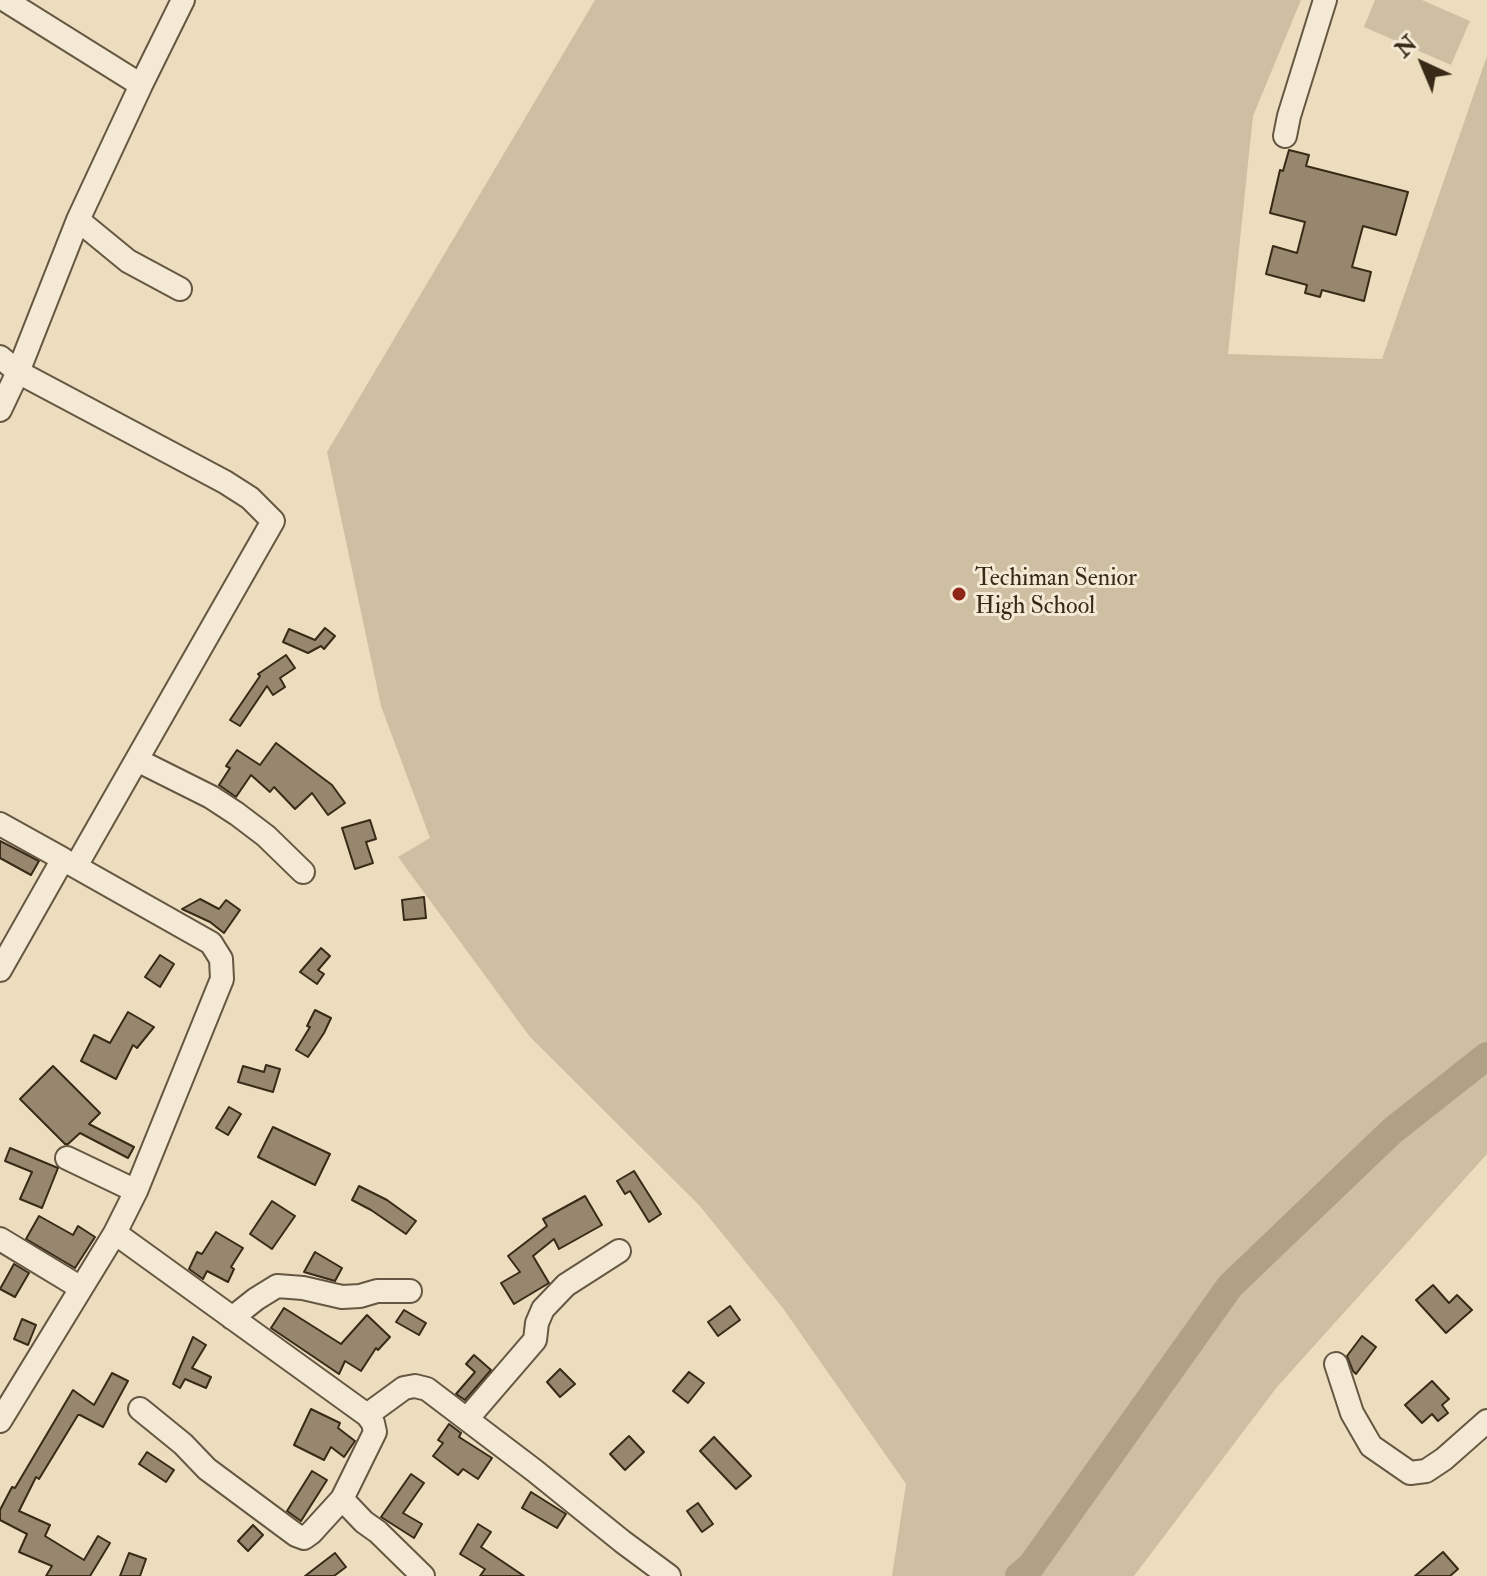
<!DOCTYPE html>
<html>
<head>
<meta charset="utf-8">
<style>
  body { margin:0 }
  #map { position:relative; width:1487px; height:1576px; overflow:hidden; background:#edddbf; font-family:"IM FELL Double Pica",serif }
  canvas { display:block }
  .north { position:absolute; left:1383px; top:24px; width:80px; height:80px; -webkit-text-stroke:6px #f3e9d5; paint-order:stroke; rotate:316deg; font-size:22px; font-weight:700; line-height:32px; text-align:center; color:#382a17 }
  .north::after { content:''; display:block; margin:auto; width:28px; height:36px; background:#382a17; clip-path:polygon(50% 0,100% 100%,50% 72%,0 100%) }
</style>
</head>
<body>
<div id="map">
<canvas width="1487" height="1576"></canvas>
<div class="north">N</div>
</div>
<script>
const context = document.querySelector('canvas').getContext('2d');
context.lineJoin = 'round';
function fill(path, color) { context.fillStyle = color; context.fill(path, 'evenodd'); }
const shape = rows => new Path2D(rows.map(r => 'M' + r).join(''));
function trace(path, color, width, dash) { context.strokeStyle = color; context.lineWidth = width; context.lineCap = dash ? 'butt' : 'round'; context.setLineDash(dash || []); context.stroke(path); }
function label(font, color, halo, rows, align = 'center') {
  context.font = font + ' "IM FELL Double Pica",serif'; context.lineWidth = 6; context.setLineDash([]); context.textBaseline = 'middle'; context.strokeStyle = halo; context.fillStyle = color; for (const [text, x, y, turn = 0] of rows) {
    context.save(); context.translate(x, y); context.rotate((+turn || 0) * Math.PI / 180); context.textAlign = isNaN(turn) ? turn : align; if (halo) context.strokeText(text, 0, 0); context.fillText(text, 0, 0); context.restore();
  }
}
const green = shape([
  [595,0,1301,0,1253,116,1228,354,1382,359,1487,56,1487,1154,1277,1387,1134,1576,892,1576,906,1484,782,1307,699,1205,530,1037,398,857,430,838,381,706,327,452],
  [1375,0,1422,0,1470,21,1451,65,1364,27]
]);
const river = shape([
  [1019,1576,1031,1566,1230,1286,1392,1131,1487,1056]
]);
const building = shape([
  [1289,150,1309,155,1306,166,1408,192,1396,235,1363,226,1352,267,1371,272,1364,301,1322,290,1320,297,1305,293,1307,285,1266,274,1273,246,1297,253,1305,222,1270,213,1280,170,1283,171,1289,150],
  [325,628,335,636,324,649,321,646,308,653,283,642,289,629,315,640,325,628],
  [286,655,295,668,280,678,285,687,273,695,267,686,240,726,230,720,260,676,258,674,286,655],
  [276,743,332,785,345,803,328,815,312,793,295,809,274,787,270,792,251,775,236,797,219,785,230,768,226,766,237,750,260,765,276,743],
  [370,820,376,839,366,842,373,863,355,869,342,828,370,820],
  [0,841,39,861,31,875,0,858,0,841],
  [424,897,426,918,404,920,402,900,424,897],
  [200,899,219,909,226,900,240,910,224,933,210,922,182,909,200,899],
  [321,948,330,956,318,970,324,974,317,984,300,972,321,948],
  [160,955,174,964,160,987,145,977,160,955],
  [315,1010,331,1018,324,1033,308,1057,296,1050,310,1027,307,1026,315,1010],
  [128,1012,154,1027,137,1048,133,1045,116,1079,81,1061,94,1035,110,1043,128,1012],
  [266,1065,280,1069,273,1092,238,1082,243,1066,264,1072,266,1065],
  [53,1066,100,1113,89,1124,134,1147,128,1158,80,1133,68,1144,65,1144,20,1099,53,1066],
  [229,1107,241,1114,228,1135,216,1128,229,1107],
  [273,1127,330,1154,315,1185,258,1157,273,1127],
  [10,1148,58,1168,42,1208,20,1199,32,1172,5,1161,10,1148],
  [634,1171,661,1214,649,1222,630,1191,625,1194,617,1181,634,1171],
  [359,1186,387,1200,416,1221,406,1234,371,1210,352,1200,359,1186],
  [585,1196,602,1225,559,1249,554,1239,533,1256,549,1283,514,1304,501,1283,520,1272,508,1256,547,1226,543,1219,585,1196],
  [272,1201,295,1216,272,1249,250,1234,272,1201],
  [39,1216,73,1235,78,1226,95,1237,75,1268,26,1239,39,1216],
  [216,1232,243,1248,231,1267,234,1269,228,1282,207,1271,203,1279,189,1269,197,1252,202,1254,216,1232],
  [315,1252,342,1268,335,1281,304,1272,315,1252],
  [14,1264,29,1273,15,1297,0,1289,14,1264],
  [1433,1285,1449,1303,1457,1295,1472,1310,1446,1333,1416,1300,1433,1285],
  [730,1306,740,1320,718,1336,708,1322,730,1306],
  [284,1308,341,1344,367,1315,390,1337,378,1350,376,1348,361,1371,345,1361,339,1374,271,1328,284,1308],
  [404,1310,426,1323,419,1335,396,1322,404,1310],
  [22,1319,36,1325,28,1345,14,1339,22,1319],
  [1362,1336,1376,1347,1356,1374,1353,1371,1347,1356,1362,1336],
  [193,1337,206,1345,192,1368,211,1377,206,1388,185,1379,180,1388,173,1384,193,1337],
  [474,1355,491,1370,465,1400,456,1394,475,1372,466,1364,474,1355],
  [560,1369,575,1384,560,1397,547,1382,560,1369],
  [689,1372,704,1383,688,1403,673,1391,689,1372],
  [112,1373,128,1381,103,1427,80,1415,78,1415,39,1479,36,1477,19,1511,50,1525,45,1536,84,1560,98,1536,110,1543,90,1576,46,1576,52,1566,19,1552,27,1534,0,1520,0,1510,12,1487,15,1488,73,1390,94,1405,112,1373],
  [1432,1381,1449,1399,1442,1405,1448,1413,1438,1421,1432,1414,1422,1423,1405,1405,1432,1381],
  [311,1409,340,1423,338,1428,355,1441,344,1457,331,1447,324,1460,294,1445,311,1409],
  [449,1424,461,1433,459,1437,492,1458,478,1479,463,1469,458,1475,433,1456,443,1443,438,1440,449,1424],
  [629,1436,644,1452,625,1470,610,1454,629,1436],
  [714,1437,751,1476,736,1489,700,1451,714,1437],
  [147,1452,174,1470,166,1482,139,1464,147,1452],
  [312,1471,327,1480,301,1521,287,1511,312,1471],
  [411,1474,424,1483,403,1513,422,1524,414,1538,381,1517,411,1474],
  [531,1492,566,1514,557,1528,522,1508,531,1492],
  [698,1503,713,1524,702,1532,687,1511,698,1503],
  [478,1524,491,1532,481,1547,524,1576,480,1576,485,1569,460,1554,478,1524],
  [253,1525,263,1535,248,1551,238,1541,253,1525],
  [1443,1552,1458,1569,1450,1576,1415,1576,1443,1552],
  [129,1553,146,1559,140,1576,120,1576,129,1553],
  [335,1553,346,1567,334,1576,305,1576,335,1553]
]);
const minor = shape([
  [5,0,141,85],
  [1285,136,1289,116,1325,0],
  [78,220,128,261,180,289],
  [0,357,18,372,225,482,250,498,273,521,76,866],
  [0,410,18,372,78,220,141,85,183,0],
  [137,760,211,797,237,814,266,836,303,872],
  [0,824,63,859,0,970],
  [67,1158,136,1191],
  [115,1233,367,1415,373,1423,375,1432,342,1499,311,1533,304,1538,296,1535,207,1469,183,1444,140,1409],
  [0,1239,81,1288],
  [232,1318,256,1299,277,1286,303,1288,342,1297,360,1296,377,1291,410,1291],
  [1336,1364,1352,1413,1371,1446,1410,1473,1426,1471,1444,1459,1487,1421],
  [367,1415,404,1388,415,1386,427,1389,535,1471,623,1542,669,1576],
  [467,1419,535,1340,537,1323,543,1309,566,1285,619,1251],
  [0,1421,115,1233,136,1191,222,979,221,959,211,943,64,860],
  [342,1499,364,1522,378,1532,423,1576]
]);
const markers = [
  [959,594,8,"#8f2418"]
];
const poiNames = [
  ["Techiman Senior",975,580],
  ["High School",975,608]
];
fill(green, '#cebfa2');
trace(river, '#afa086', 28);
fill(building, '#96876e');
trace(building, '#382a17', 2);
trace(minor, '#655741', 26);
trace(minor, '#f3e9d5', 22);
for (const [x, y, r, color] of markers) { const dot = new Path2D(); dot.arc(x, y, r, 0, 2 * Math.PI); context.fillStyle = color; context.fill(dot); trace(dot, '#f3e9d5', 3); }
label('24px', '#382a17', '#f3e9d5', poiNames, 'left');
</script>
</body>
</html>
